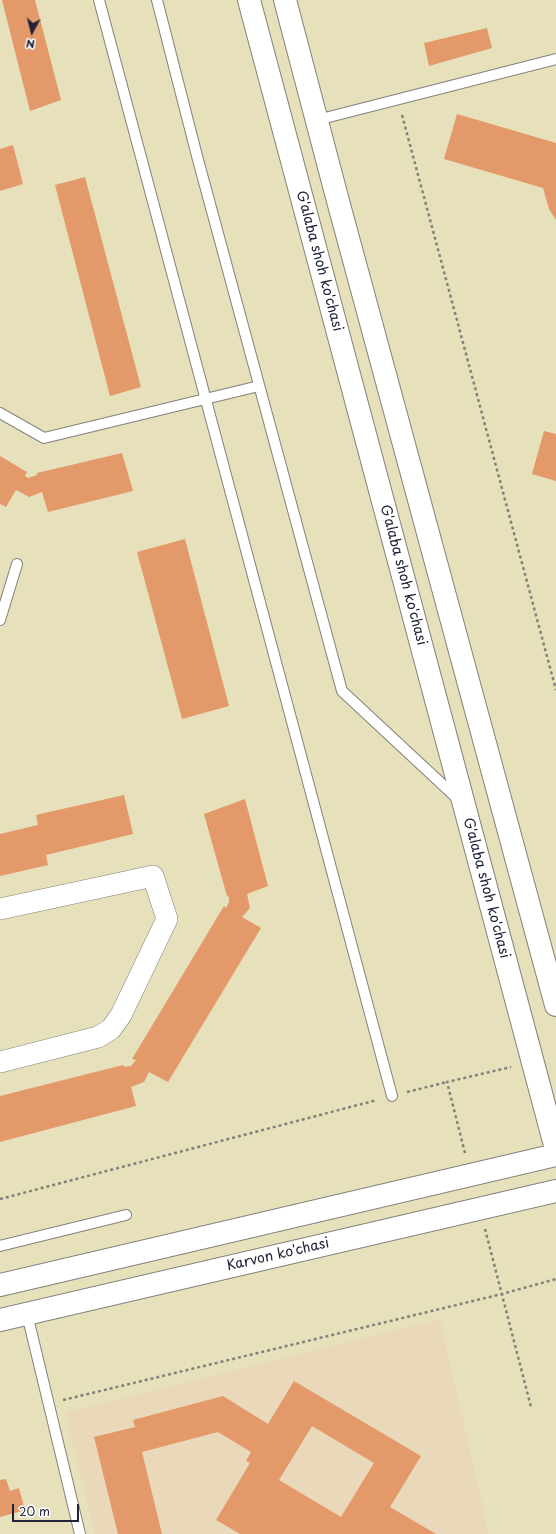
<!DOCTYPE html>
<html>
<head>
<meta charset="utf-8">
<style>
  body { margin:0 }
  #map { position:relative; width:556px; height:1534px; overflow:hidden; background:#e6e0bb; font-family:"Playpen Sans",sans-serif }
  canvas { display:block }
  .north { position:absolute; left:12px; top:12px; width:40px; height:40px; -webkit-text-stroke:3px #fff; paint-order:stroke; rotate:187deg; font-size:11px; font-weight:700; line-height:16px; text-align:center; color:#22223b }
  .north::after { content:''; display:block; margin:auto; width:14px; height:18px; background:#22223b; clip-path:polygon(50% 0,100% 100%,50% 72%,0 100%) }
  .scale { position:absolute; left:12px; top:1504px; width:67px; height:18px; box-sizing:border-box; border:2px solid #22223b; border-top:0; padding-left:5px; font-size:12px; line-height:14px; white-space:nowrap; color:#22223b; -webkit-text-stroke:3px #fff; paint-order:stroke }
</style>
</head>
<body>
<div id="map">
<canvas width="556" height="1534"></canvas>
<div class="north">N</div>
<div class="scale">20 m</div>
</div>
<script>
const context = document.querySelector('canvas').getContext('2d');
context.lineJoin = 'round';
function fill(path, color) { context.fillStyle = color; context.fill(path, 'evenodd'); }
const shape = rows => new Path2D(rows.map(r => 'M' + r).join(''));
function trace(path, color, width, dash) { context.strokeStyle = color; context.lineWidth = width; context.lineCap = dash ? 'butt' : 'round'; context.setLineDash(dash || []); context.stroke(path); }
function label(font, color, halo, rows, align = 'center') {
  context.font = font + ' "Playpen Sans",sans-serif'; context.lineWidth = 3; context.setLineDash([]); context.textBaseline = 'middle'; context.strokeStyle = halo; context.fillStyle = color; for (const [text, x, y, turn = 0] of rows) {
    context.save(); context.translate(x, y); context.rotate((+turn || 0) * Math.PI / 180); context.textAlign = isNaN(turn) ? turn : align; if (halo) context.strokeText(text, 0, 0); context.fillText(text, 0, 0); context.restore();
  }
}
const built = shape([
  [440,1319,489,1534,95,1534,65,1412]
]);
const building = shape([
  [2,0,35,0,61,100,30,111],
  [487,28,492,48,429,66,424,43],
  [457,114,556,143,556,220,549,209,543,188,444,159],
  [13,145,23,184,0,191,0,149],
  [85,177,141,387,110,396,55,185],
  [544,431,556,434,556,481,532,474],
  [122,453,133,491,48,512,42,492,29,497,16,490,6,507,0,504,0,456,27,472,25,476,28,478,37,475,37,473],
  [185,539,229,706,182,719,137,552],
  [124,795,133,834,46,855,48,865,0,876,0,834,38,825,36,815],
  [245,799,268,886,247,894,250,908,242,917,261,928,168,1082,149,1072,144,1082,131,1087,136,1106,0,1142,0,1096,123,1065,125,1067,131,1066,136,1060,132,1059,224,906,226,908,229,902,229,897,227,896,204,814],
  [294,1381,421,1456,390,1507,436,1534,240,1534,216,1520,250,1463,246,1461,251,1452,218,1432,142,1452,162,1534,118,1534,94,1437,135,1427,133,1420,223,1396,268,1424],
  [312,1426,374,1463,341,1517,279,1480],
  [6,1479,10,1491,19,1488,25,1510,0,1517,0,1480]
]);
const path = shape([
  [402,115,556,690],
  [407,1092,447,1082],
  [465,1153,447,1082,511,1067],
  [0,1199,377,1100],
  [485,1229,531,1407],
  [63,1400,502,1294,556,1279]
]);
const lane = shape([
  [99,0,392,1096],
  [157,0,197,156,342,691,458,799],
  [317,120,556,59],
  [0,413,44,438,259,386],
  [0,620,17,564],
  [0,1246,126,1215],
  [27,1314,80,1534]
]);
const street = shape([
  [0,909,153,876,167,919,121,1015,111,1029,98,1037,0,1062]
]);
const secondary = shape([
  [0,1285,556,1155],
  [0,1320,556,1191]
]);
const primary = shape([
  [249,0,556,1149],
  [285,0,338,201,556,1005]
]);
const streetNames = [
  ["G'alaba shoh ko'chasi",319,261,75],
  ["G'alaba shoh ko'chasi",403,575,75],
  ["G'alaba shoh ko'chasi",486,888,75],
  ["Karvon ko'chasi",278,1255,-13]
];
fill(built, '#e9d9ba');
fill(building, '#e3996a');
trace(lane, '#84817b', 12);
trace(street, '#84817b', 22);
trace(secondary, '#84817b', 24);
trace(primary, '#84817b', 24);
trace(path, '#84817b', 2.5, [3, 3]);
trace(lane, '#fff', 10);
trace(street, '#fff', 21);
trace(secondary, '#fff', 22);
trace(primary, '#fff', 22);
label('14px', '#22223b', '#fff', streetNames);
</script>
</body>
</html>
